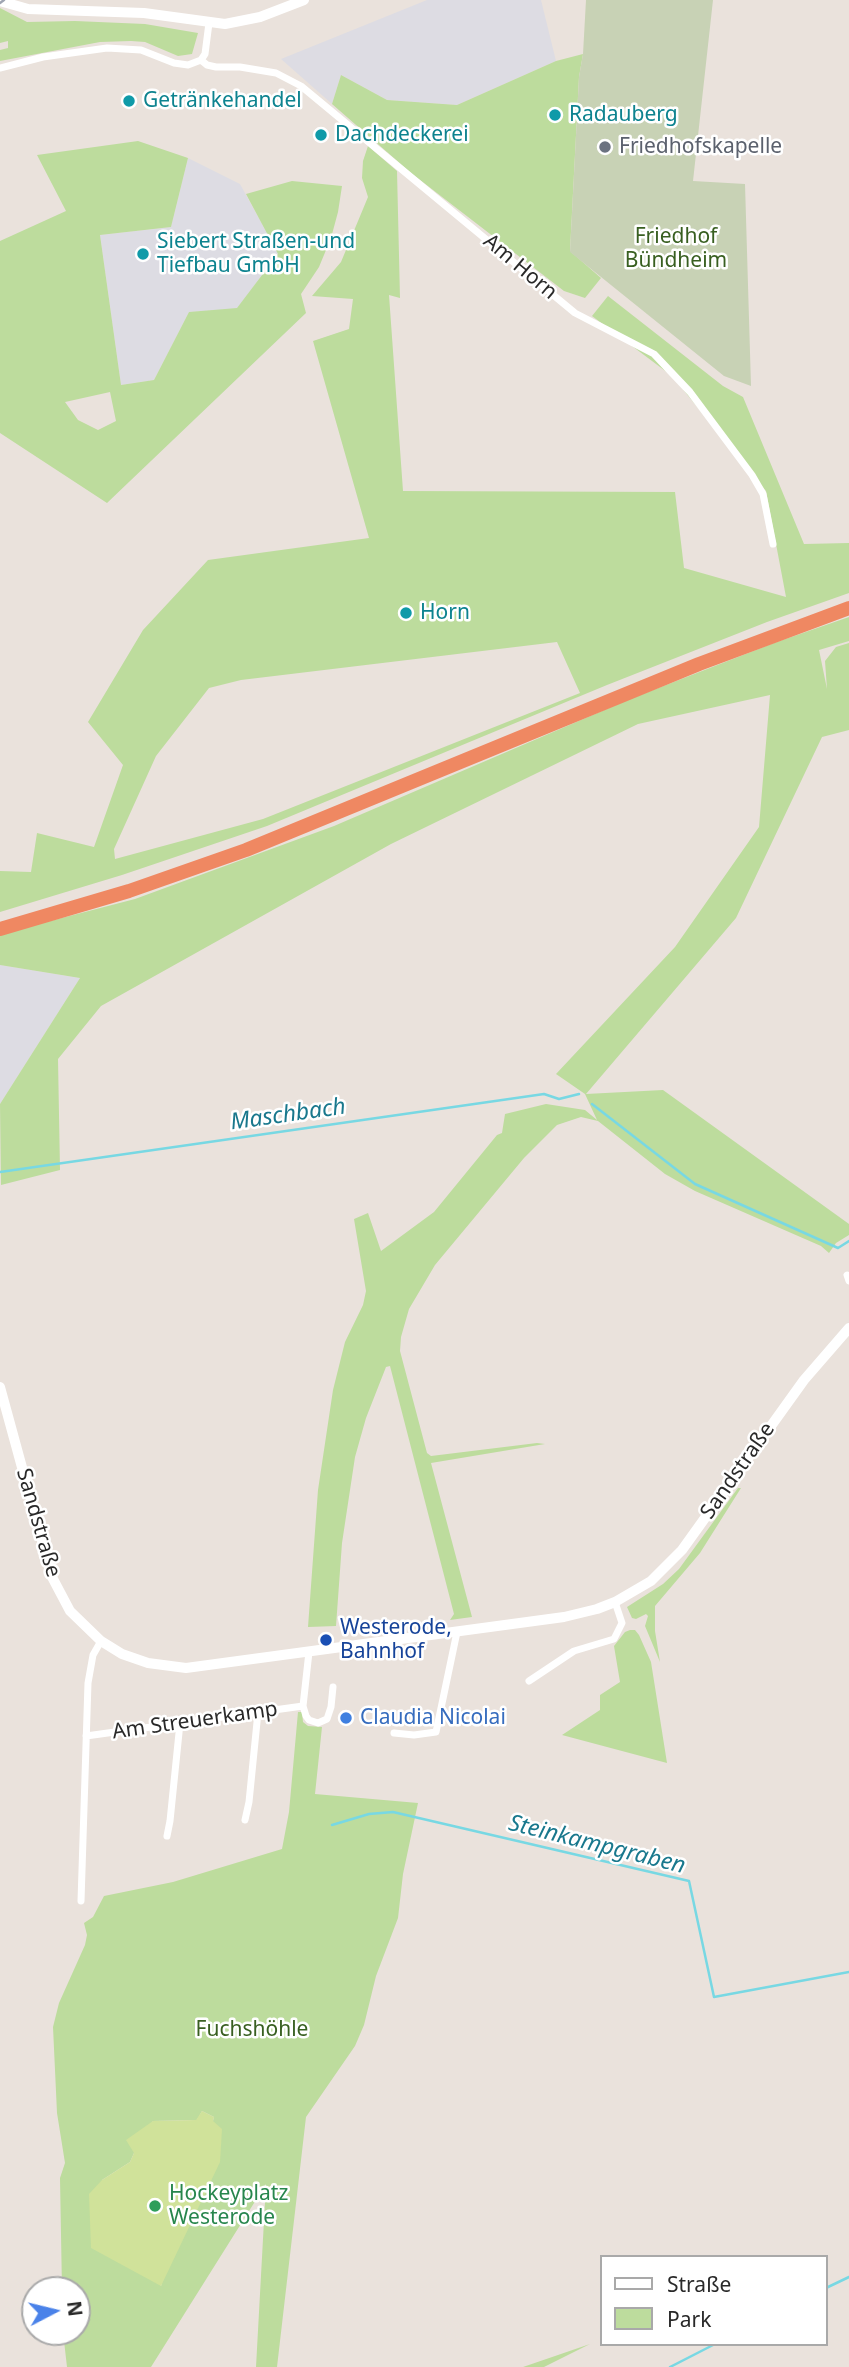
<!DOCTYPE html>
<html>
<head>
<meta charset="utf-8">
<style>
  body { margin:0 }
  #map { position:relative; width:849px; height:2367px; overflow:hidden; background:#eae2dc; font-family:"Noto Sans",sans-serif }
  canvas { display:block }
  .legend { position:absolute; left:600px; top:2255px; width:228px; height:91px; box-sizing:border-box; background:#fff; border:2px solid #a9a9a9; margin:0; padding:9px 12px; list-style:none; font-size:21px; color:#292929 }
  .legend li { display:flex; align-items:center; gap:14px; height:35px }
  .legend b { width:35px; border:2px solid #a9a9a9 }
  .north { position:absolute; left:21px; top:2276px; width:70px; height:70px; box-sizing:border-box; background:#fff; border:2px solid #a9a9a9; border-radius:50%; rotate:83deg; font-size:19px; font-weight:700; line-height:28px; text-align:center; color:#292929 }
  .north::after { content:''; display:block; margin:auto; width:24px; height:32px; background:#4a82e9; clip-path:polygon(50% 0,100% 100%,50% 72%,0 100%) }
</style>
</head>
<body>
<div id="map">
<canvas width="849" height="2367"></canvas>
<ul class="legend">
<li><b style="height:9px;background:#fff"></b>Straße</li>
<li><b style="height:19px;background:#bddc9d"></b>Park</li>
</ul>
<div class="north">N</div>
</div>
<script>
const context = document.querySelector('canvas').getContext('2d');
context.lineJoin = 'round';
function fill(path, color) { context.fillStyle = color; context.fill(path, 'evenodd'); }
const shape = rows => new Path2D(rows.map(r => 'M' + r).join(''));
function trace(path, color, width, dash) { context.strokeStyle = color; context.lineWidth = width; context.lineCap = dash ? 'butt' : 'round'; context.setLineDash(dash || []); context.stroke(path); }
function label(font, color, halo, rows, align = 'center') {
  context.font = font + ' "Noto Sans",sans-serif'; context.lineWidth = 5; context.setLineDash([]); context.textBaseline = 'middle'; context.strokeStyle = halo; context.fillStyle = color; for (const [text, x, y, turn = 0] of rows) {
    context.save(); context.translate(x, y); context.rotate((+turn || 0) * Math.PI / 180); context.textAlign = isNaN(turn) ? turn : align; if (halo) context.strokeText(text, 0, 0); context.fillText(text, 0, 0); context.restore();
  }
}
const industrial = shape([
  [427,0,541,0,556,61,457,105,387,100,341,75,332,104,281,59],
  [188,158,240,184,278,253,237,309,189,312,154,380,121,385,100,235,171,227],
  [0,965,80,978,0,1104]
]);
const green = shape([
  [0,8,27,22,75,21,145,24,198,33,192,54,178,56,145,42,131,41,100,42,0,61,0,50,8,48,8,41,0,43],
  [583,54,579,77,570,251,601,278,585,298,564,291,411,173,332,104,341,75,387,100,457,105,556,61],
  [138,141,188,158,171,227,100,235,121,385,154,380,189,312,237,308,278,254,246,194,292,181,342,186,338,212,331,238,319,267,301,294,306,313,107,503,0,433,0,241,66,211,37,155],
  [110,392,116,421,98,430,78,420,65,402],
  [368,146,397,171,400,298,389,295,403,491,675,492,684,568,786,597,766,491,672,376,592,316,608,296,723,386,743,397,804,544,849,543,849,593,767,622,607,685,267,826,122,875,0,912,0,871,31,872,37,833,94,847,123,765,88,722,143,630,208,560,369,538,313,341,349,329,353,299,312,296,341,262,368,197,362,178,363,161],
  [557,642,580,693,263,819,115,859,114,849,156,756,209,688,241,680],
  [849,617,849,641,819,650,827,689,825,661,836,647,849,643,849,730,822,737,736,918,586,1094,663,1090,849,1224,849,1235,836,1243,829,1253,821,1246,695,1191,665,1174,598,1121,581,1117,557,1125,524,1158,435,1265,409,1309,401,1337,400,1351,427,1453,431,1456,537,1443,545,1444,431,1463,472,1617,450,1620,454,1614,390,1366,386,1367,366,1418,355,1457,342,1543,336,1626,308,1627,318,1490,333,1390,345,1342,363,1305,366,1291,354,1219,368,1213,381,1251,434,1212,497,1135,502,1133,505,1114,546,1104,585,1110,597,1120,585,1094,556,1074,675,947,759,827,770,695,638,724,391,844,101,1006,58,1059,60,1170,1,1185,0,1104,80,978,0,965,0,934,135,899,334,826,630,699,774,643],
  [738,1488,741,1488,700,1553,655,1606,655,1631,660,1662,645,1626,648,1616,646,1614,636,1619,632,1618,627,1607,663,1584,679,1569],
  [630,1630,635,1630,639,1635,651,1662,667,1763,562,1735,600,1710,600,1695,620,1682,614,1646,625,1632],
  [298,1712,302,1712,303,1722,308,1726,322,1727,315,1794,418,1803,403,1874,398,1918,376,1976,364,2025,355,2046,306,2117,277,2367,256,2367,266,2184,151,2367,67,2367,63,2332,77,2332,77,2290,62,2290,60,2178,65,2163,57,2113,53,2027,59,2003,85,1945,87,1935,84,1923,93,1917,104,1896,173,1882,282,1849,289,1812],
  [202,2111,214,2117,213,2121,161,2286,102,2180,130,2162,134,2153,153,2121,197,2120],
  [590,2344,544,2367,523,2367]
]);
const cemetery = shape([
  [586,0,713,0,693,181,745,184,751,386,724,376,570,252,579,77,583,54]
]);
const pitch = shape([
  [202,2111,214,2117,213,2121,222,2129,220,2162,161,2286,91,2248,89,2194,102,2180,130,2162,134,2153,126,2140,153,2121,196,2120]
]);
const stream = shape([
  [592,1104,695,1184,838,1248,849,1241],
  [0,1172,544,1094,559,1099,579,1094],
  [332,1825,369,1814,393,1812,689,1881,714,1997,849,1972],
  [826,2288,849,2277],
  [670,2367,715,2344]
]);
const street = shape([
  [201,60,207,65,216,67,240,67,276,73,301,86,575,313,654,354,690,392,752,475,763,494,773,544],
  [0,68,43,57,107,48,141,50,174,63,188,65,201,60,205,54,209,23],
  [847,1275,849,1281],
  [309,1652,303,1706,306,1716,309,1720,318,1723,327,1719,331,1707,333,1687],
  [529,1681,574,1651,614,1639,622,1623,615,1602],
  [394,1733,414,1735,436,1732,457,1632],
  [86,1736,303,1706],
  [245,1820,249,1802,258,1712],
  [167,1836,170,1821,180,1723],
  [81,1901,88,1683,93,1655,101,1641]
]);
const secondary = shape([
  [0,1,28,9,144,13,225,24,260,17,304,0],
  [0,1387,52,1577,70,1611,101,1641,122,1654,148,1663,186,1668,564,1617,597,1609,615,1602,651,1581,682,1550,804,1380,849,1328]
]);
const highway = shape([
  [0,929,129,891,246,850,699,664,849,608]
]);
const rail = shape([
  [0,3,4,0]
]);
const markers = [
  [129,101,7,"#0f9aa8"],
  [555,115,7,"#0f9aa8"],
  [321,135,7,"#0f9aa8"],
  [605,147,7,"#6b7280"],
  [143,254,7,"#0f9aa8"],
  [406,613,7,"#0f9aa8"],
  [326,1640,7,"#1a4fb4"],
  [346,1718,7,"#3f7fe0"],
  [155,2206,7,"#2e9e5b"]
];
const cultureNames = [
  ["Getränkehandel",143,101],
  ["Radauberg",569,115],
  ["Dachdeckerei",335,135],
  ["Siebert Straßen-und",157,242],
  ["Tiefbau GmbH",157,266],
  ["Horn",420,613]
];
const worshipNames = [
  ["Friedhofskapelle",619,147]
];
const parkNames = [
  ["Friedhof",676,237],
  ["Bündheim",676,261],
  ["Fuchshöhle",252,2030]
];
const streetNames = [
  ["Am Horn",520,267,40],
  ["Sandstraße",738,1471,-55],
  ["Sandstraße",38,1523,74],
  ["Am Streuerkamp",195,1721,-8]
];
const transitNames = [
  ["Westerode,",340,1628],
  ["Bahnhof",340,1652]
];
const shopNames = [
  ["Claudia Nicolai",360,1718]
];
const leisureNames = [
  ["Hockeyplatz",169,2194],
  ["Westerode",169,2218]
];
const waterNames = [
  ["Maschbach",288,1115,-8],
  ["Steinkampgraben",597,1845,14]
];
fill(industrial, '#dddce3');
fill(green, '#bddc9d');
fill(cemetery, '#c8d2b5');
fill(pitch, '#d0e29a');
trace(stream, '#78d8e3', 2.5);
trace(street, '#fff', 7);
trace(secondary, '#fff', 10);
trace(highway, '#ef8862', 14);
trace(rail, '#9fa5b2', 2.5);
for (const [x, y, r, color] of markers) { const dot = new Path2D(); dot.arc(x, y, r, 0, 2 * Math.PI); context.fillStyle = color; context.fill(dot); trace(dot, '#fff', 2.5); }
label('21px', '#0d838f', '#fff', cultureNames, 'left');
label('21px', '#5b616d', '#fff', worshipNames, 'left');
label('21px', '#385f20', '#fff', parkNames);
label('21px', '#292929', '#fff', streetNames);
label('21px', '#164399', '#fff', transitNames, 'left');
label('21px', '#366cbe', '#fff', shopNames, 'left');
label('21px', '#27864d', '#fff', leisureNames, 'left');
label('italic 23px', '#19788d', '#fff', waterNames);
</script>
</body>
</html>
